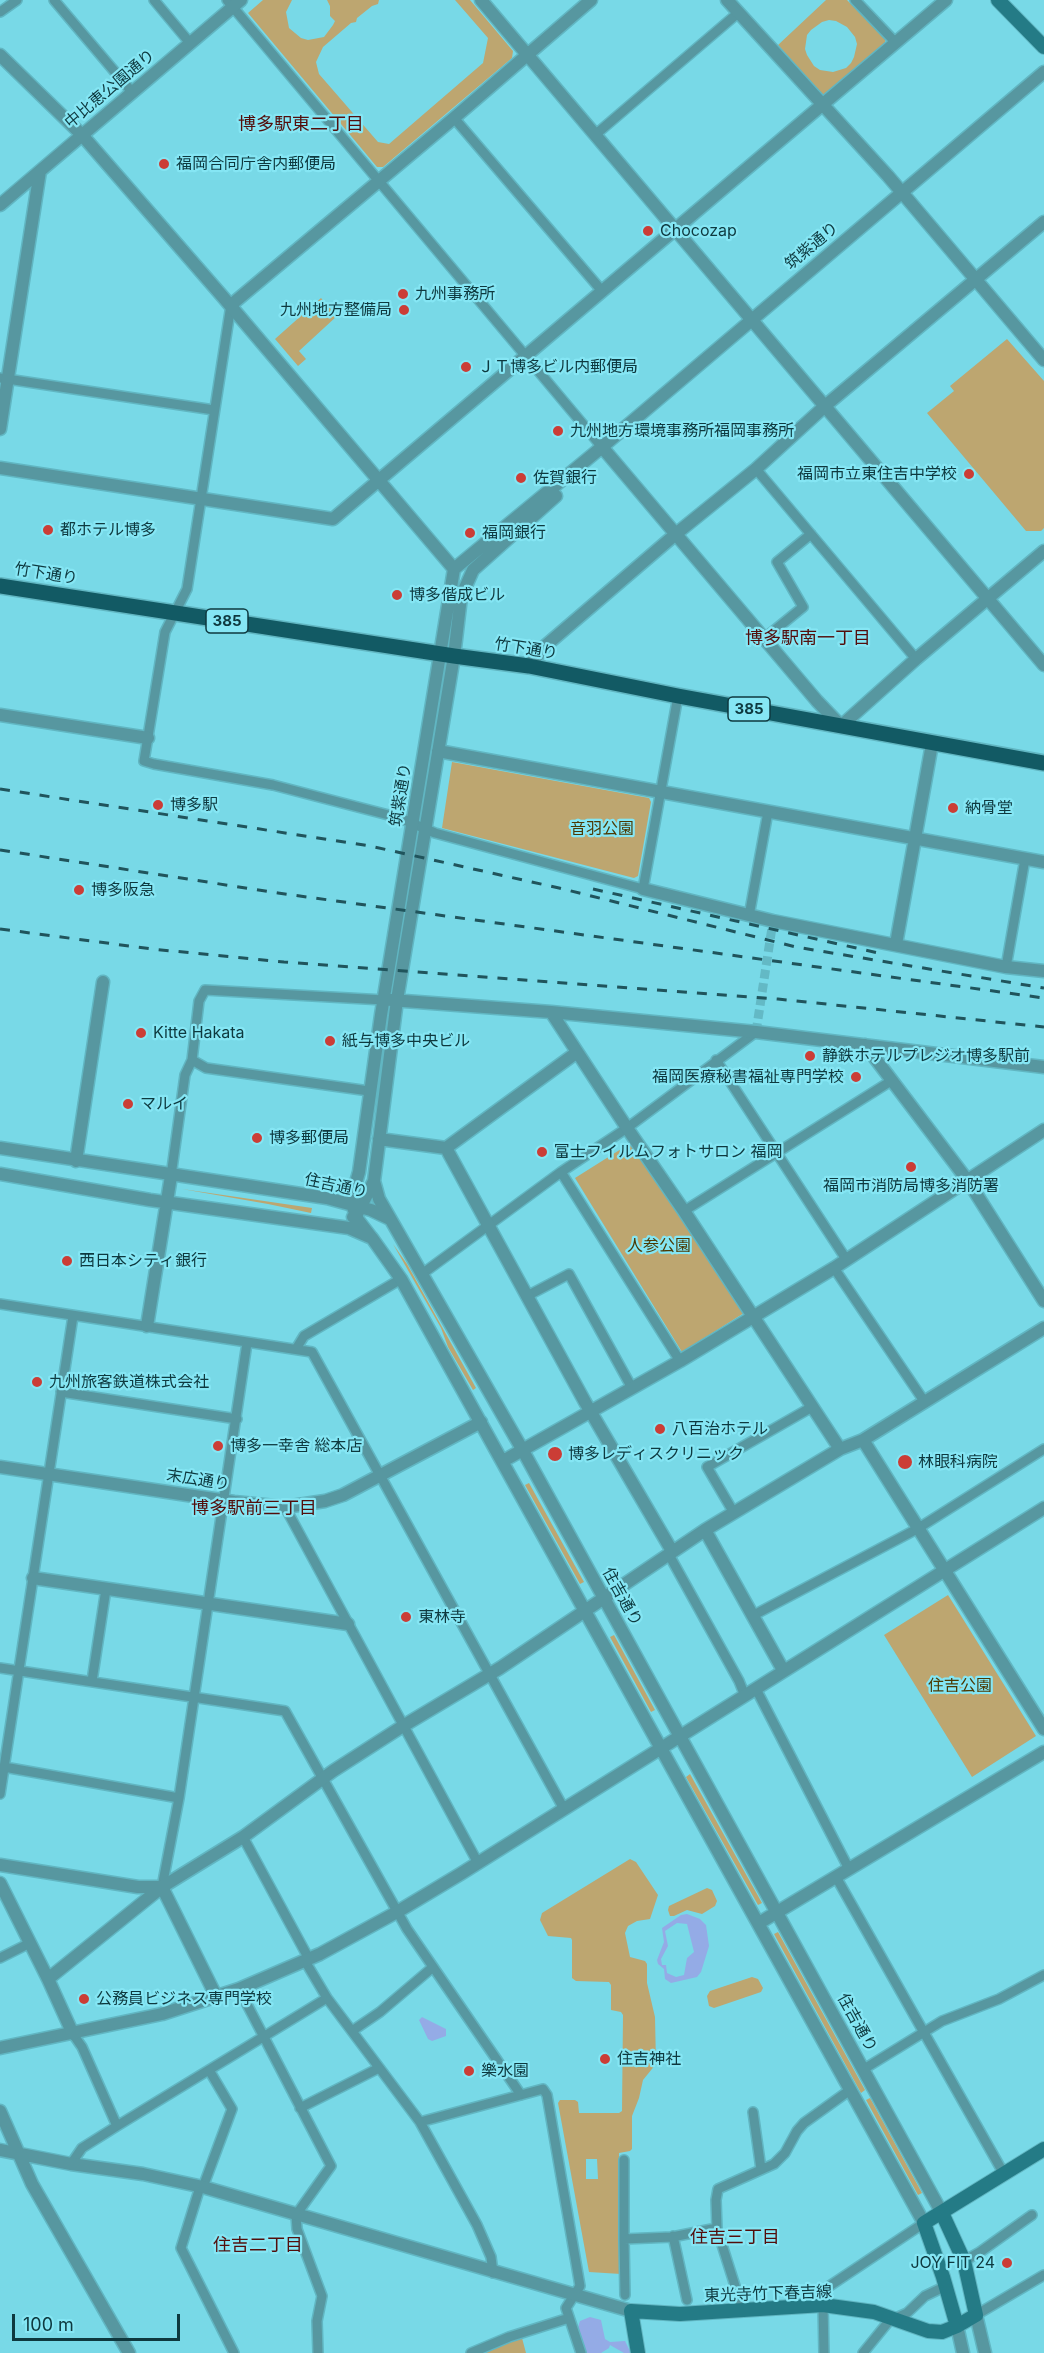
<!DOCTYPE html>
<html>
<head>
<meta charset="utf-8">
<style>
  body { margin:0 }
  #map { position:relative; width:1044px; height:2353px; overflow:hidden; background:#78d9e7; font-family:Inter,sans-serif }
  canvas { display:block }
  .scale { position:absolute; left:12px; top:2314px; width:168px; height:27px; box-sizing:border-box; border:3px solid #0e393f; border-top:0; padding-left:8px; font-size:18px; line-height:21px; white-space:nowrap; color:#0e393f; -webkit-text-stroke:4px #85e6f4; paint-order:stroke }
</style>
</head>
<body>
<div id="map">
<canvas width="1044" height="2353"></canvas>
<div class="scale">100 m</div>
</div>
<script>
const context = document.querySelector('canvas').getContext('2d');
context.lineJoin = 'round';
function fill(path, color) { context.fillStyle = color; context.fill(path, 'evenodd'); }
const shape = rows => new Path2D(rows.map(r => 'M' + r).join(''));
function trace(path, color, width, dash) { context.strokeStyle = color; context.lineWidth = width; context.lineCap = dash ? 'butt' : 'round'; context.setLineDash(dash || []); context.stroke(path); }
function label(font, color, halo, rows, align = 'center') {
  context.font = font + ' Inter,"Noto Sans JP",sans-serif'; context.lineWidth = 4.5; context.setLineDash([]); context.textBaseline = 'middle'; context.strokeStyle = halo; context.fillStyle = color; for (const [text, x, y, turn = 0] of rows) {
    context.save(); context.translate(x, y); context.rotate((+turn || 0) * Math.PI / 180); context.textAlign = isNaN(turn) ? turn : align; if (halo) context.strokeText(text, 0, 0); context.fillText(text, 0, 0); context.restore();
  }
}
const green = shape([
  [263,0,292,0,286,12,289,28,301,38,308,40,324,37,333,25,335,21,330,16,330,6,327,0,379,0,378,4,372,6,357,18,356,22,351,23,323,47,316,62,319,74,378,142,389,144,483,63,488,38,455,0,470,0,513,51,512,58,383,167,377,167,248,13],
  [826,0,847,0,885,39,885,44,826,94,822,94,778,45],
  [829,20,836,21,847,27,855,37,857,44,854,57,851,63,846,68,833,72,820,70,814,66,807,55,805,49,807,35,811,30,822,22],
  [321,298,337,316,299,351,306,359,298,366,275,339],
  [1007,339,1044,381,1044,528,1041,531,1026,531,927,413,954,391,950,386],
  [452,762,649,798,651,802,638,876,634,878,442,828],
  [637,1139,744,1313,682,1352,575,1178],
  [182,1189,312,1208,311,1213,268,1204],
  [393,1244,407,1264,476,1388,473,1390,448,1347,441,1328],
  [529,1483,584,1582,580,1584,525,1485],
  [948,1595,1036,1736,972,1777,884,1635],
  [614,1635,655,1710,651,1712,610,1637],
  [690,1774,762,1903,758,1905,686,1777],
  [630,1859,636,1862,658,1895,650,1919,637,1921,628,1926,625,1933,630,1957,645,1961,647,1964,647,1983,655,2017,656,2064,643,2080,639,2098,632,2116,632,2149,630,2151,619,2153,621,2274,589,2272,558,2103,560,2100,575,2100,578,2102,579,2113,619,2113,622,2111,623,2015,621,2012,611,2010,611,1985,609,1982,576,1981,572,1978,572,1940,571,1938,548,1936,540,1920,542,1913],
  [586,2159,597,2159,598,2179,586,2179],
  [707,1888,712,1890,717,1901,715,1906,702,1914,687,1910,674,1916,670,1916,668,1910,669,1906],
  [778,1932,865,2090,861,2093,774,1934],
  [752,1977,758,1979,763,1988,761,1992,714,2008,709,2006,707,1996,710,1991],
  [870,2098,922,2193,918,2195,866,2100],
  [522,2338,526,2353,481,2353]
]);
const water = shape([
  [687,1914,700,1919,706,1925,709,1946,701,1972,697,1977,671,1983,665,1979,664,1969,658,1964,657,1960,664,1942,662,1928,681,1915],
  [677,1923,687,1924,694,1952,687,1958,684,1975,676,1977,667,1973,666,1965,662,1965,661,1959,668,1946,665,1931],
  [422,2017,446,2029,446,2036,432,2041,428,2039,419,2020],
  [590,2317,601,2320,605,2339,610,2342,625,2341,631,2353,624,2353,610,2345,609,2348,601,2353,586,2353,578,2327,580,2321]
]);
const minorTunnel = shape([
  [756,1032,773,921]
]);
const minor = shape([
  [54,0,132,92],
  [154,0,190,43],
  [227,0,602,447],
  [855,0,896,43],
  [0,12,17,0],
  [454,118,602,291],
  [595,135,738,13],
  [231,305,187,589,165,632,144,761,154,764,273,785,400,818,435,833,643,889,678,696],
  [0,378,214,410],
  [756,469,916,659],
  [765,638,803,607,777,562,811,534],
  [749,916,768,812],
  [1006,967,1025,859],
  [192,1060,206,1068,369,1091],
  [716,1060,846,1259],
  [561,1172,680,1361],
  [171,1176,185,1075,192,1060,199,1001,205,990,384,1000],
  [684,1211,891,1081],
  [834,1268,924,1401],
  [422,1274,561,1172,627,1128,756,1032],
  [527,1296,569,1274,632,1388],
  [0,1304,312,1352,564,1809],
  [296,1349,304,1336,401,1279],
  [61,1392,237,1419],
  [285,1507,478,1863],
  [734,1513,707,1467,812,1407],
  [668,1553,739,1681,745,1696],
  [752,1616,917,1529,1044,1449],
  [0,1668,285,1711,407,1929,521,2095],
  [92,1681,106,1589],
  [756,1689,849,1869],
  [4,1767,179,1798],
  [0,1794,73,1316],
  [243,1837,309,1959],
  [836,1877,1004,2174],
  [162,1887,179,1798,247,1343],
  [0,1958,30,1943],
  [305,1961,327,1998,420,2122,477,2225,491,2257,493,2273],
  [239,1989,331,2166,296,2215,297,2229,322,2296,317,2321,318,2353],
  [352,2031,380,2012,433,1967],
  [73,2034,82,2047,117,2126],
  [864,2069,942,2021,999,1999,1044,1975],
  [300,2108,379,2068],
  [753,2112,761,2169],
  [420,2122,543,2089,547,2095,580,2286,566,2308,581,2353],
  [71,2164,82,2148,117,2126,327,1998],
  [200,2187,181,2248,234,2353],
  [203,2187,232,2109,209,2070],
  [673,2236,687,2300],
  [624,2239,624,2160],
  [964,2261,980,2252,1032,2215],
  [625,2295,624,2239,672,2237,717,2228],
  [743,2311,717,2229,716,2200,718,2189,774,2164,785,2153,797,2131,804,2123,850,2090],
  [976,2315,1044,2275],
  [471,2353,509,2337,569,2318],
  [824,2353,823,2305,828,2287,924,2223],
  [863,2353,889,2321,907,2313,925,2296,946,2286]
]);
const tertiary = shape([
  [481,0,1044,665],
  [727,0,888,176,1044,360],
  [0,55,82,135,223,297,454,569],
  [0,205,241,0],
  [231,305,454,118,591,0],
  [0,429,40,171],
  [602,447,817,701,841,726,916,659,1044,551],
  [0,468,333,519,946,0],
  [529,666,544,647,677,533,756,469,825,406,1044,222],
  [0,715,148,738],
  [438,751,1044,862],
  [643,889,773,921,1006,967,1044,971],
  [896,944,932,744],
  [391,1000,551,1012,756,1032,1044,1067],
  [551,1012,627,1128,684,1211,840,1449],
  [865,1045,968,1181,1044,1301],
  [379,1139,446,1148,576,1053],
  [0,1148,327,1198,371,1210,390,1219],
  [446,1148,585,1402,672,1551],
  [76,1161,103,982],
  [0,1174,150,1200,349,1228,372,1238,401,1279,924,2223],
  [374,1181,379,1199,522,1449,942,2213],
  [353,1217,357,1214,374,1181,397,1000,454,656,461,597,473,570,556,496],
  [371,1237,358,1220,352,1205,353,1193,359,1172,381,1015,454,569,602,447,1044,72],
  [147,1326,171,1176],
  [863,1440,1044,1729],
  [503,1461,680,1361,834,1268,1044,1130],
  [0,1467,234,1502,285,1507,325,1501,343,1495,481,1422],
  [705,1530,783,1670],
  [33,1578,348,1624],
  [0,1865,138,1887,162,1887,216,1996],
  [0,1883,48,1979,73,2034],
  [759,1923,1044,1752],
  [48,1979,162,1887,243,1837,333,1771,403,1726,500,1668,705,1530,840,1449,863,1440,1044,1328],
  [0,2048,162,2014,239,1989,320,1954,397,1912,462,1873,1044,1508],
  [0,2111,32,2184,129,2353],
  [0,2150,71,2164,143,2174,203,2187,631,2311],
  [976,2315,985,2353],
  [957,2326,963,2353]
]);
const secondary = shape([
  [998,0,1044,47],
  [957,2326,943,2277,924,2223,1044,2149],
  [638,2353,631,2311,680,2314,823,2305,874,2312,928,2331,942,2332,957,2326,976,2315,964,2261,942,2213]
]);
const trunk = shape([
  [0,586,454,656,529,666,678,696,1044,763]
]);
const rail = shape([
  [0,789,370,846,559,888,796,947,1044,988],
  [0,850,278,893,1044,998],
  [593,889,883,954],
  [0,929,152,949,284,962,778,999,1044,1027]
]);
const markers = [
  [164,164,6,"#cb3d36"],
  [648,231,6,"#cb3d36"],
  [403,294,6,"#cb3d36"],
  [404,310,6,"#cb3d36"],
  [466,367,6,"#cb3d36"],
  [558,431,6,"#cb3d36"],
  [969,474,6,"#cb3d36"],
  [521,478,6,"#cb3d36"],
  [48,530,6,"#cb3d36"],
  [470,533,6,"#cb3d36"],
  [397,595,6,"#cb3d36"],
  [158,805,6,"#cb3d36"],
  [953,808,6,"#cb3d36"],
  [79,890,6,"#cb3d36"],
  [141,1033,6,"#cb3d36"],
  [330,1041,6,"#cb3d36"],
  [810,1056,6,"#cb3d36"],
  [856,1077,6,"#cb3d36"],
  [128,1104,6,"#cb3d36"],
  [257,1138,6,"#cb3d36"],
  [542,1152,6,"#cb3d36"],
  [911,1167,6,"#cb3d36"],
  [67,1261,6,"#cb3d36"],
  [37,1382,6,"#cb3d36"],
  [660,1429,6,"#cb3d36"],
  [218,1446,6,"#cb3d36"],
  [555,1454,8,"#cb3d36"],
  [905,1462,8,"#cb3d36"],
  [406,1617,6,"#cb3d36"],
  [84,1999,6,"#cb3d36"],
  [605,2059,6,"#cb3d36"],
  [469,2071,6,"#cb3d36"],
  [1007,2263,6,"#cb3d36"]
];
const shields = [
  [227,621,42],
  [749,709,42]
];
const shieldNames = [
  ["385",227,621],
  ["385",749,709]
];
const streetNames = [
  ["中比恵公園通り",110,89,-40],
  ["筑紫通り",812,246,-40],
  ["竹下通り",46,574,9],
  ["竹下通り",526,649,9],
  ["筑紫通り",401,795,-81],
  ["住吉通り",336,1186,12],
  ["末広通り",198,1480,9],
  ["住吉通り",622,1597,61],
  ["住吉通り",857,2023,61],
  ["東光寺竹下春吉線",768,2294,-2]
];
const poiNames = [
  ["福岡合同庁舎内郵便局",176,164],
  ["Chocozap",660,231],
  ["九州事務所",415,294],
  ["九州地方整備局",392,310,"right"],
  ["ＪＴ博多ビル内郵便局",478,367],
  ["九州地方環境事務所福岡事務所",570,431],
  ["福岡市立東住吉中学校",957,474,"right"],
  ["佐賀銀行",533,478],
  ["都ホテル博多",60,530],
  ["福岡銀行",482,533],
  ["博多偕成ビル",409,595],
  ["博多駅",170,805],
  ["納骨堂",965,808],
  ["博多阪急",91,890],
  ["Kitte Hakata",153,1033],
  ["紙与博多中央ビル",342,1041],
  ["静鉄ホテルプレジオ博多駅前",822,1056],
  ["福岡医療秘書福祉専門学校",844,1077,"right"],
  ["マルイ",140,1104],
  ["博多郵便局",269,1138],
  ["富士フイルムフォトサロン 福岡",554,1152],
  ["福岡市消防局博多消防署",911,1186,"center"],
  ["西日本シティ銀行",79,1261],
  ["九州旅客鉄道株式会社",49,1382],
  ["八百治ホテル",672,1429],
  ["博多一幸舎 総本店",230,1446],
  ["博多レディスクリニック",568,1454],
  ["林眼科病院",918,1462],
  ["東林寺",418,1617],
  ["公務員ビジネス専門学校",96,1999],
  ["住吉神社",617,2059],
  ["樂水園",481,2071],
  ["JOY FIT 24",995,2263,"right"]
];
const parkNames = [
  ["音羽公園",602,829],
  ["人参公園",659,1246],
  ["住吉公園",960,1686]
];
const neighbourhoodNames = [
  ["博多駅東二丁目",301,125],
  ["博多駅南一丁目",808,639],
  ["博多駅前三丁目",254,1509],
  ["住吉三丁目",735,2238],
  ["住吉二丁目",258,2246]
];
fill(green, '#bda670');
fill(water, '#94abe6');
trace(minorTunnel, '#63b9c5', 9, [9, 4.5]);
trace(minor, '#61b6c2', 12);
trace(tertiary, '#61b6c2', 15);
trace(secondary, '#61b6c2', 16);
trace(trunk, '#61b6c2', 18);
trace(minor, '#5797a0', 9);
trace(tertiary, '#5797a0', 12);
trace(secondary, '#247b86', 14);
trace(trunk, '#125a64', 15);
trace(rail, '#20545c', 3, [10, 10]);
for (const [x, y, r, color] of markers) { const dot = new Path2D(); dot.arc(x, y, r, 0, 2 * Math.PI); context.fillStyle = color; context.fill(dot); trace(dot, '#85e6f4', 2); }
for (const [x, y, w] of shields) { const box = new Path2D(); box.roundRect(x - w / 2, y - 12, w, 24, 4.5); context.fillStyle = '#85e6f4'; context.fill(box); trace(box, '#0e393f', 1.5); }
label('bold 15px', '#0e393f', null, shieldNames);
label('16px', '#0e393f', '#85e6f4', streetNames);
label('16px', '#0e393f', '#85e6f4', poiNames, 'left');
label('16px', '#4c3903', '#85e6f4', parkNames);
label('18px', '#530e0c', '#85e6f4', neighbourhoodNames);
</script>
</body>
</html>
